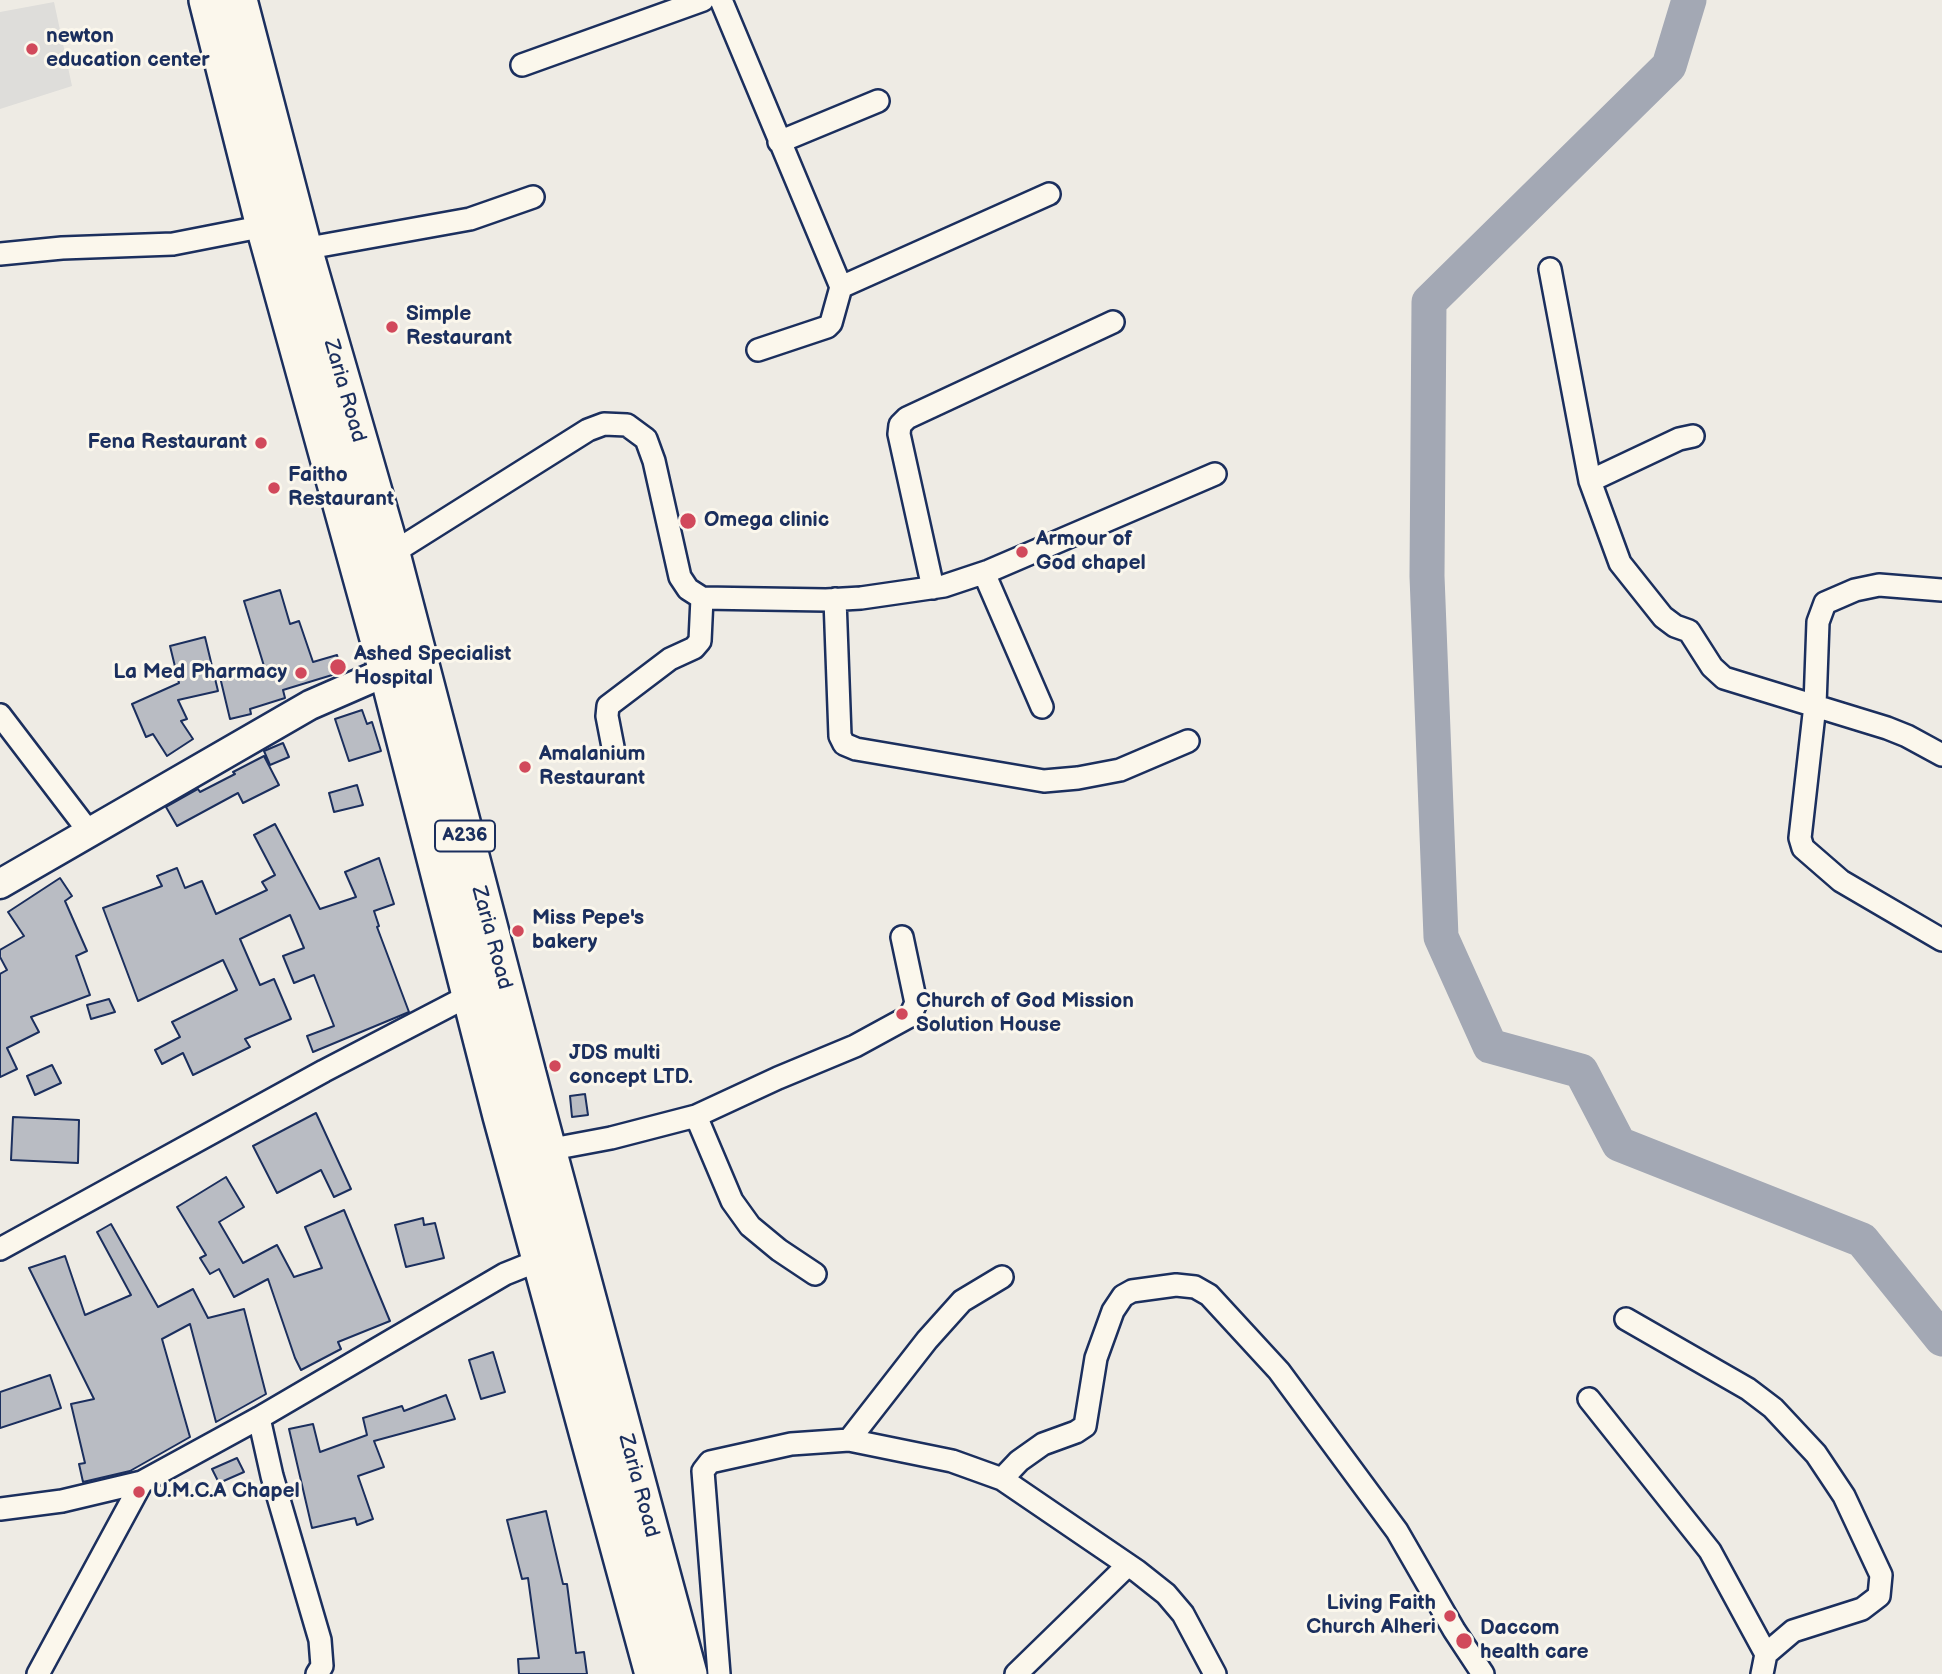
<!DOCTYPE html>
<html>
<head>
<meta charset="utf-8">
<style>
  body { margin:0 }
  canvas { display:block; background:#eeebe4 }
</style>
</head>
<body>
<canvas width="1942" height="1674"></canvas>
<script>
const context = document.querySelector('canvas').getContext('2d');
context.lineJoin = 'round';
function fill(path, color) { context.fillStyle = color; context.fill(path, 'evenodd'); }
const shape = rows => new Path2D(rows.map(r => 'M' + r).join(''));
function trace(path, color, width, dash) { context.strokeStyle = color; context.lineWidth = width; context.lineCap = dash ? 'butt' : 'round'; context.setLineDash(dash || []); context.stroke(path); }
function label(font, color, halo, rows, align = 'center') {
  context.font = font + ' "Balsamiq Sans",sans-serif'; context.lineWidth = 6; context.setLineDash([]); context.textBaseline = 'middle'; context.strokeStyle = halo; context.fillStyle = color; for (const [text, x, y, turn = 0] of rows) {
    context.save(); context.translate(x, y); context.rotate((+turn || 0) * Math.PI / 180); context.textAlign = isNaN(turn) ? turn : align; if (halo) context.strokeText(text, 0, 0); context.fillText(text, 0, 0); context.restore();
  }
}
const built = shape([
  [54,2,72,86,0,109,0,12]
]);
const river = shape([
  [1689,0,1669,66,1429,302,1427,576,1441,937,1490,1046,1581,1071,1619,1144,1862,1240,1942,1339]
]);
const building = shape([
  [280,590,290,624,299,621,313,662,337,655,342,672,283,690,285,698,250,709,251,714,230,719,220,677,264,666,244,601,280,590],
  [205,637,218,691,178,700,187,719,181,721,193,739,167,756,153,734,146,737,132,704,179,683,170,646,205,637],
  [362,710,367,724,372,722,381,751,349,761,335,719,362,710],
  [283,743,289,757,270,765,264,751,283,743],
  [264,756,279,785,243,803,238,793,177,826,166,807,198,789,200,792,235,774,233,772,264,756],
  [357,785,363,805,334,812,329,793,357,785],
  [275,824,320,909,356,897,345,872,379,858,394,904,374,911,379,926,377,927,409,1012,313,1052,307,1036,334,1026,314,975,294,983,283,956,304,948,290,915,240,939,260,985,274,979,291,1019,245,1039,250,1047,193,1075,183,1053,162,1064,155,1050,180,1037,172,1022,237,990,223,960,138,1001,103,908,162,886,157,876,177,868,185,888,202,881,216,914,267,890,262,882,275,875,254,835,275,824],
  [60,878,72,896,65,901,87,951,76,956,90,995,31,1017,39,1032,7,1048,17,1069,0,1077,0,974,7,970,0,957,0,950,24,936,8,912,60,878],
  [109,999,115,1012,91,1019,87,1005,109,999],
  [52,1065,61,1083,35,1095,27,1076,52,1065],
  [585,1094,588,1115,572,1117,570,1096,585,1094],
  [316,1113,351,1189,334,1197,321,1170,277,1193,253,1146,316,1113],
  [13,1117,79,1120,78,1163,11,1160,13,1117],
  [226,1177,244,1207,219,1222,243,1263,277,1245,294,1277,322,1268,305,1227,344,1210,390,1321,338,1342,341,1349,301,1370,295,1358,268,1279,234,1297,219,1269,210,1274,200,1258,206,1255,177,1207,226,1177],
  [423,1218,424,1225,435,1223,444,1258,406,1267,395,1225,423,1218],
  [111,1224,158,1307,193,1289,208,1318,244,1309,266,1394,216,1422,190,1324,162,1339,190,1437,130,1471,83,1482,79,1464,85,1463,71,1404,94,1399,29,1268,65,1256,85,1315,131,1295,97,1232,111,1224],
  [493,1352,505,1392,481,1399,469,1360,493,1352],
  [50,1375,61,1408,0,1428,0,1392,50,1375],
  [446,1395,455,1419,374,1441,384,1467,358,1476,373,1519,357,1525,355,1518,312,1528,289,1429,313,1424,320,1452,367,1435,363,1418,402,1406,404,1411,446,1395],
  [237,1458,244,1472,219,1483,212,1469,237,1458],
  [546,1511,563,1584,567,1584,576,1653,584,1652,587,1674,519,1674,518,1659,539,1658,528,1578,522,1579,507,1520,546,1511]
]);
const minor = shape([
  [721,0,841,287,1049,194],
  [522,65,703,0],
  [779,142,878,101],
  [303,249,470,219,533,197],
  [0,254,62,248,173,244,265,226],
  [1550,269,1590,481,1620,563,1663,617,1675,626,1689,631,1712,667,1724,678,1887,728,1907,736,1942,755],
  [758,350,827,327,831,323,841,287],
  [1590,481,1679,439,1693,436],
  [391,554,588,430,604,424,627,425,646,439,654,461,680,577,688,589,702,598,826,600,861,598,944,586,989,571,1215,474],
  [984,573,1042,707],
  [933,588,899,434,900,425,907,418,1113,322],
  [1942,590,1879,585,1855,590,1825,603,1818,622,1815,705,1800,838,1803,848,1841,881,1942,940],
  [835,599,840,736,844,744,856,749,1044,781,1078,778,1120,770,1188,741],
  [0,715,90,833],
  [613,747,607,716,608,706,670,659,694,648,700,641,702,598],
  [696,1116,732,1201,750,1226,779,1250,815,1274],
  [547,1150,611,1138,696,1116,778,1078,855,1046,910,1016,916,1003,902,937],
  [0,1249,324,1071,470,995],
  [1626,1319,1748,1389,1773,1408,1816,1454,1844,1496,1881,1575,1879,1596,1862,1609,1793,1631,1766,1654,1762,1674],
  [1589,1399,1710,1551,1766,1654],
  [259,1418,272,1476,320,1640,322,1666,317,1674],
  [849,1440,927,1340,962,1301,1002,1277],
  [1002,1479,1019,1461,1043,1444,1076,1432,1085,1426,1096,1358,1113,1311,1123,1296,1132,1291,1176,1285,1195,1287,1209,1295,1279,1371,1397,1531,1454,1630,1483,1674],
  [0,1509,62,1501,142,1482,259,1418,505,1274,540,1260],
  [38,1674,142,1482],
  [719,1674,703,1471,710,1462,791,1444,849,1440,952,1461,1002,1479,1137,1571,1166,1594,1183,1614,1215,1674],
  [1016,1674,1128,1565]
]);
const tertiary = shape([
  [0,884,310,705,388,671]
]);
const trunk = shape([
  [208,0,265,226,388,671,502,1116,654,1674],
  [238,0,303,249,391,554,535,1105,688,1674]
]);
const markers = [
  [32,49,7,"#d1495b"],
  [392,327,7,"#d1495b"],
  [261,443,7,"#d1495b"],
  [274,488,7,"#d1495b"],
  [688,521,9,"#d1495b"],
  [1022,552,7,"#d1495b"],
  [338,667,9,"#d1495b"],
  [301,673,7,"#d1495b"],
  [525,767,7,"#d1495b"],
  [518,931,7,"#d1495b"],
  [902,1014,7,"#d1495b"],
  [555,1066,7,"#d1495b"],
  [139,1492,7,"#d1495b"],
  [1450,1616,7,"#d1495b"],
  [1464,1641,9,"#d1495b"]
];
const shields = [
  [465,836,60]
];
const shieldNames = [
  ["A236",465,836]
];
const poiNames = [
  ["newton",46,37],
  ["education center",46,61],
  ["Simple",406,315],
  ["Restaurant",406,339],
  ["Fena Restaurant",247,443,"right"],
  ["Faitho",288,476],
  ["Restaurant",288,500],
  ["Omega clinic",704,521],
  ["Armour of",1036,540],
  ["God chapel",1036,564],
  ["Ashed Specialist",354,655],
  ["Hospital",354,679],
  ["La Med Pharmacy",287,673,"right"],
  ["Amalanium",539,755],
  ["Restaurant",539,779],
  ["Miss Pepe's",532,919],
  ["bakery",532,943],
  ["Church of God Mission",916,1002],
  ["Solution House",916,1026],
  ["JDS multi",569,1054],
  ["concept LTD.",569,1078],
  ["U.M.C.A Chapel",153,1492],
  ["Living Faith",1436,1604,"right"],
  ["Church Alheri",1436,1628,"right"],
  ["Daccom",1480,1629],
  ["health care",1480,1653]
];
const streetNames = [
  ["Zaria Road",344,391,74],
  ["Zaria Road",491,938,75],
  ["Zaria Road",638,1486,75]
];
fill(built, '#deddda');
trace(river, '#a3a8b4', 35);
fill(building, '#b9bcc3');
trace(building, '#1b2f5e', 2);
trace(minor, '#1b2f5e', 26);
trace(tertiary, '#1b2f5e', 33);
trace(trunk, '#1b2f5e', 42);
trace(minor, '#fbf7ec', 21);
trace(tertiary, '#fbf7ec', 28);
trace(trunk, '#fbf7ec', 37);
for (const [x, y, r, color] of markers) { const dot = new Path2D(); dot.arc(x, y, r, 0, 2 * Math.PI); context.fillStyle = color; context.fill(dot); trace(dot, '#fbf7ec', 2.5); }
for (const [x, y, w] of shields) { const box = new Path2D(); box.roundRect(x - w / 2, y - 15.5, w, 31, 5); context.fillStyle = '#fbf7ec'; context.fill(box); trace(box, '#1b2f5e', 2); }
label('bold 19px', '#1b2f5e', null, shieldNames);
label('bold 21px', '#1b2f5e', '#fbf7ec', poiNames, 'left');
label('21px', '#1b2f5e', '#fbf7ec', streetNames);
</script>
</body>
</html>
